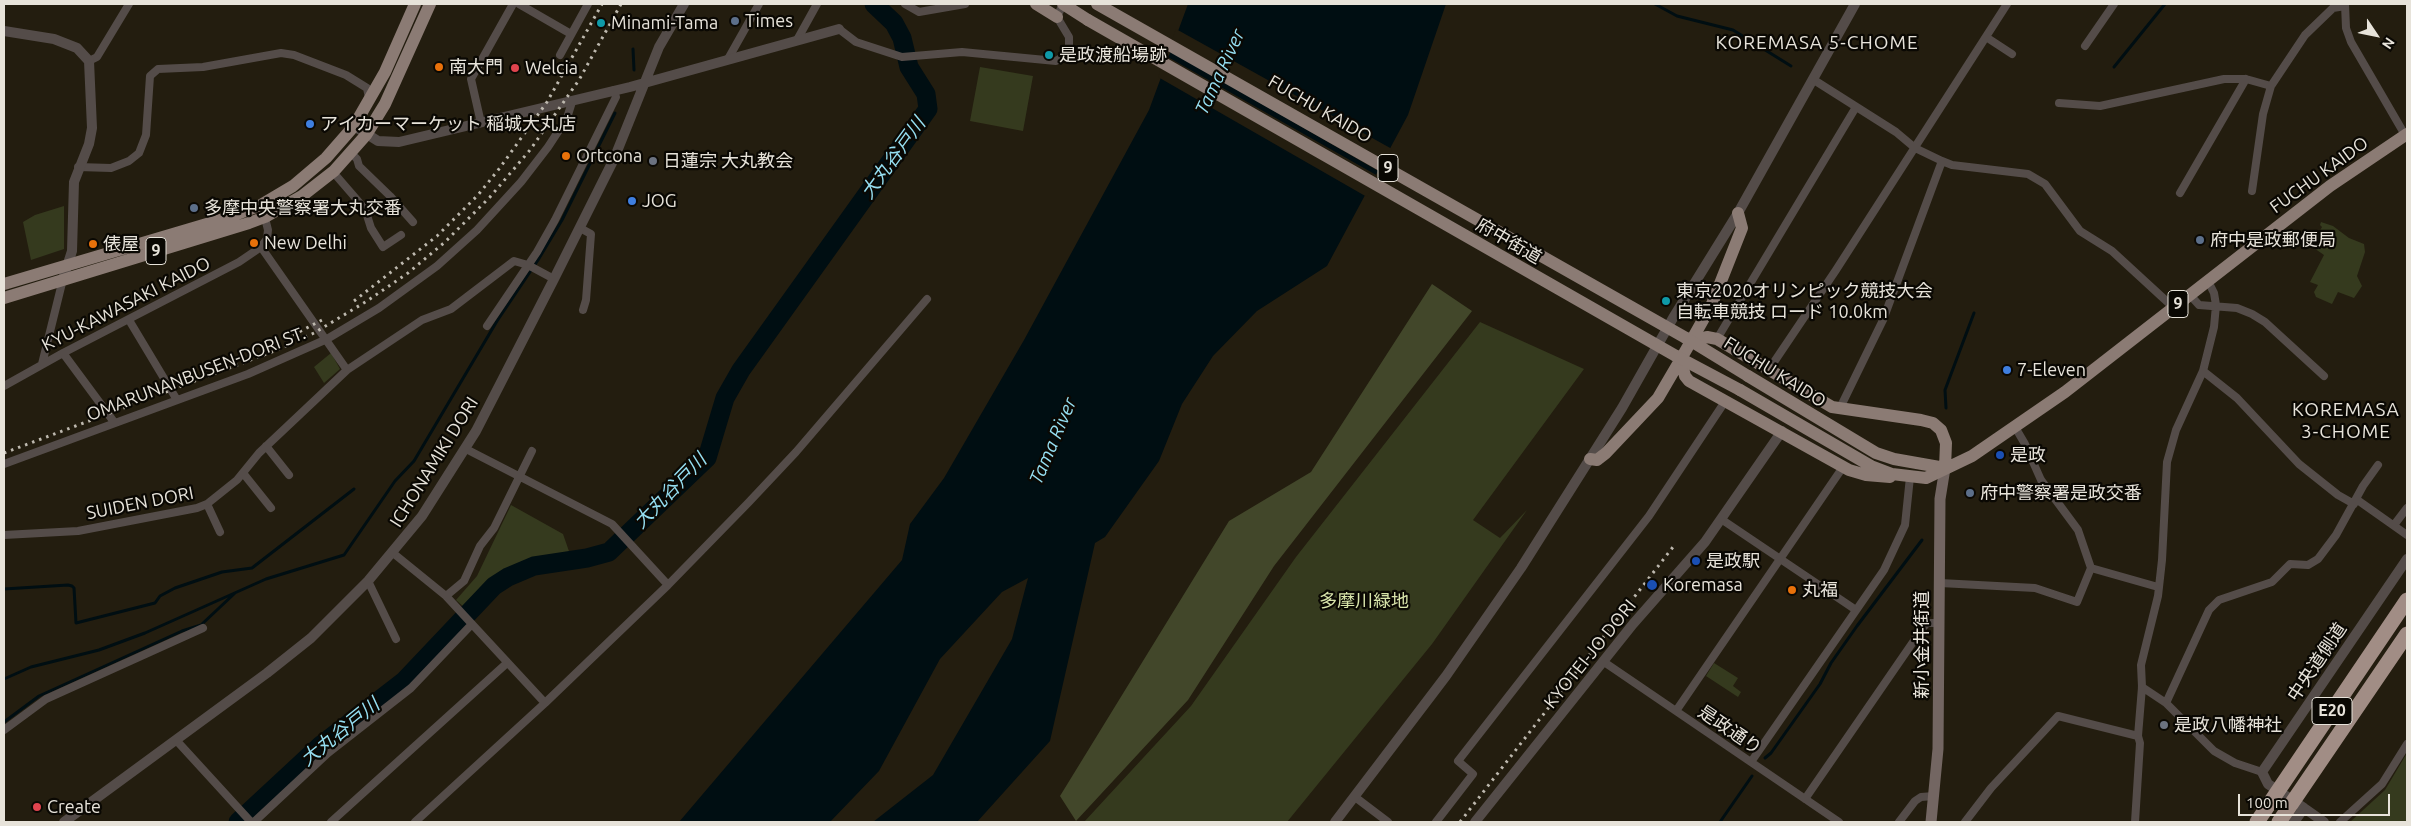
<!DOCTYPE html>
<html>
<head>
<meta charset="utf-8">
<style>
  body { margin:0 }
  #map { position:relative; width:2411px; height:826px; overflow:hidden; background:#231d0f; font-family:Ubuntu,sans-serif }
  canvas { display:block }
  .frame { position:absolute; inset:0; border:5px solid #e7e3da; pointer-events:none }
  .north { position:absolute; left:2351px; top:10px; width:50px; height:50px; -webkit-text-stroke:4px #0a0803; paint-order:stroke; rotate:124deg; font-size:14px; font-weight:700; line-height:20px; text-align:center; color:#e7e3da }
  .north::after { content:''; display:block; margin:auto; width:18px; height:22px; background:#e7e3da; clip-path:polygon(50% 0,100% 100%,50% 72%,0 100%) }
  .scale { position:absolute; left:2238px; top:794px; width:152px; height:22px; box-sizing:border-box; border:2px solid #e7e3da; border-top:0; padding-left:6px; font-size:15px; line-height:18px; white-space:nowrap; color:#e7e3da; -webkit-text-stroke:4px #0a0803; paint-order:stroke }
</style>
</head>
<body>
<div id="map">
<canvas width="2411" height="826"></canvas>
<div class="frame"></div>
<div class="north">N</div>
<div class="scale">100 m</div>
</div>
<script>
const context = document.querySelector('canvas').getContext('2d');
context.lineJoin = 'round';
function fill(path, color) { context.fillStyle = color; context.fill(path, 'evenodd'); }
const shape = rows => new Path2D(rows.map(r => 'M' + r).join(''));
function trace(path, color, width, dash) { context.strokeStyle = color; context.lineWidth = width; context.lineCap = dash ? 'butt' : 'round'; context.setLineDash(dash || []); context.stroke(path); }
function label(font, color, halo, rows, align = 'center') {
  context.font = font + ' Ubuntu,"Noto Sans JP",sans-serif'; context.lineWidth = 4.5; context.setLineDash([]); context.textBaseline = 'middle'; context.strokeStyle = halo; context.fillStyle = color; for (const [text, x, y, turn = 0] of rows) {
    context.save(); context.translate(x, y); context.rotate((+turn || 0) * Math.PI / 180); context.textAlign = isNaN(turn) ? turn : align; if (halo) context.strokeText(text, 0, 0); context.fillText(text, 0, 0); context.restore();
  }
}
const green = shape([
  [980,67,1033,76,1023,131,970,121],
  [64,206,64,249,31,260,23,222,35,215],
  [2321,222,2333,226,2349,238,2364,244,2365,252,2357,276,2362,286,2354,298,2338,292,2332,304,2316,297,2314,292,2318,285,2310,282,2324,255,2311,246,2322,227,2320,225],
  [1480,322,1584,369,1473,520,1500,538,1527,510,1432,644,1287,822,1084,822,1191,706,1296,557],
  [331,353,340,369,324,383,314,367],
  [511,505,563,534,571,557,536,562,519,568,488,587,466,609,456,600,477,576],
  [1714,663,1738,678,1733,686,1741,692,1738,697,1706,676],
  [2407,753,2407,822,2350,822,2385,790]
]);
const forest = shape([
  [1432,284,1472,311,1274,566,1188,700,1076,821,1060,796,1229,521,1311,472]
]);
const water = shape([
  [1188,4,1446,4,1408,115,1327,266,1257,311,1213,356,1182,404,1159,461,1105,537,1095,543,1050,741,977,822,873,822,933,775,1012,639,1028,578,1002,592,940,659,879,771,830,822,679,822,902,560,910,524,944,478,1024,340,1149,110]
]);
const pier = shape([
  [1176,29,1392,149,1380,172,1168,50],
  [1166,56,1378,176,1367,197,1158,77]
]);
const stream = shape([
  [1655,4,1677,16,1733,30,1791,66],
  [633,49,634,70],
  [2114,67,2165,4],
  [1946,408,1945,390,1974,313],
  [4,589,68,585,72,586,74,588,76,623,155,603,160,596,175,588,222,572,252,568,354,489],
  [4,679,31,667,99,650,145,633,266,579,344,555,395,481,414,461,497,321,538,260,562,220,615,113],
  [4,722,39,696,182,631,201,625,235,593],
  [1765,758,1771,753,1820,684,1831,663,1857,626,1922,540],
  [1720,822,1752,776]
]);
const river = shape([
  [238,822,321,745,404,681,494,586,508,577,534,566,587,558,609,552,707,458,725,398,741,370,928,109,926,94,909,67,902,38,894,23,874,4]
]);
const minor = shape([
  [519,4,571,34],
  [905,4,919,12,965,4],
  [2345,4,2346,28,2351,42,2405,135],
  [839,29,856,42,902,57,962,52,1056,61,1065,55,1069,47,1069,37,1057,17,1063,4],
  [1986,37,2012,54],
  [797,40,817,4],
  [2085,46,2114,4],
  [560,55,588,4],
  [728,59,759,4],
  [89,61,97,57,129,4],
  [1814,80,1896,132,1915,148,1942,161,1952,165,2028,174,2045,184,2080,231,2112,251,2174,308],
  [2059,103,2100,106,2224,79,2246,79,2271,86],
  [481,123,471,79,513,4],
  [351,153,357,159,359,166,390,196,413,222],
  [78,167,111,168,129,161,139,153,146,135,150,76,158,69,203,67,281,53,294,55,346,75,367,88,369,98],
  [333,172,365,209,371,228,383,247,401,235],
  [2252,191,2263,114,2271,86,2305,35,2333,8,2345,6],
  [2180,193,2246,79],
  [580,228,591,234,586,300,583,310],
  [261,247,347,370],
  [2190,295,2199,305,2237,308,2252,314,2265,322,2324,376],
  [129,320,177,400],
  [487,326,537,252,555,220,616,97,614,90],
  [1717,339,1856,107],
  [63,353,114,422],
  [42,364,63,279],
  [1768,371,1836,270,2007,4],
  [2203,371,2237,398,2299,464,2338,495,2354,504],
  [4,386,63,353,239,262,261,247,267,239,268,230,264,214],
  [1840,408,1883,320,1942,161],
  [2015,427,2025,444,2041,480,2078,530,2091,568,2158,587],
  [266,446,289,475],
  [466,449,612,524,668,585],
  [4,464,248,374,327,339,379,308,437,266,477,230,521,182,548,147,567,118,572,102],
  [243,473,271,508],
  [2356,499,2407,535],
  [207,504,220,532],
  [1721,519,1856,610],
  [2394,525,2407,508],
  [4,535,78,531,197,508,207,504,237,480,259,453,347,370,422,320,451,309,514,261,528,265,554,279],
  [393,553,446,596,545,703],
  [368,581,396,639],
  [1940,583,2035,588,2077,602,2091,568],
  [446,596,464,581,480,546,494,528,532,451],
  [1604,662,1839,822],
  [2142,687,2166,703,2214,751,2235,763,2262,772],
  [2166,703,2209,610,2219,600,2272,582,2290,564,2308,565,2318,559,2336,535,2363,486,2378,465],
  [1676,711,1843,467],
  [4,730,46,699,203,628],
  [176,740,251,822],
  [1751,762,1884,570,1905,525,1910,477],
  [1355,797,1388,822],
  [1805,799,1922,629,1927,623,1940,623],
  [254,822,328,753,411,688,472,624],
  [331,822,507,663],
  [415,822,545,703,668,585,749,502,796,452,927,299],
  [1436,822,1473,774,1458,761,1649,516,1726,400],
  [1899,822,1915,801,1921,797,1934,796],
  [1965,822,1991,788,2058,716,2138,736],
  [2135,822,2140,743,2138,736,2142,687,2141,665,2158,596,2162,560,2167,462,2176,430,2203,371,2214,327,2216,305,2214,293,2208,281],
  [2340,822,2382,784,2407,744]
]);
const tertiary = shape([
  [4,31,54,39,77,48,89,61,92,128,89,144,74,182,72,251,63,279],
  [354,126,378,141,399,142,630,87,839,29],
  [2304,808,2324,822],
  [64,822,267,673,311,638,368,581,422,516,476,431,554,279,614,159,659,47,684,4],
  [1335,822,1446,676,1521,568,1622,408,1673,318,1738,213,1855,4],
  [1475,822,1633,624,1705,542,1782,431],
  [2294,822,2304,808,2268,784,2262,772,2407,559]
]);
const secondary = shape([
  [1931,822,1938,749,1940,499,1945,468]
]);
const primary = shape([
  [1036,4,1057,17],
  [1097,4,1686,338],
  [1088,20,1676,356],
  [4,284,227,218,261,205,293,186,326,158,354,126,385,72,415,4],
  [4,298,249,223,265,217,302,196,334,171,366,135,385,104,430,4],
  [1690,343,1712,304,1742,228,1738,213],
  [1748,376,1876,453,1894,459,1945,468],
  [1740,390,1871,466,1892,474,1926,478,1972,456,2065,392,2330,186,2407,134],
  [1590,459,1597,460,1606,453,1658,398,1682,357],
  [1890,477,1866,475,1849,470,1689,381,1685,376,1682,364,1682,357,1690,343,1707,337,1717,339,1832,407,1921,420,1933,423,1941,430,1946,443,1945,468]
]);
const rail = shape([
  [354,301,437,236,478,195,499,169,547,102,602,4],
  [293,335,324,319],
  [4,453,277,350,314,333,367,301,408,273,445,242,490,197,530,150,579,80,621,4],
  [1460,822,1673,547]
]);
const primaryBridge = shape([
  [1063,4,1088,20],
  [1686,338,1748,376],
  [1676,356,1740,390]
]);
const motorwayBridge = shape([
  [2257,822,2407,600],
  [2279,822,2407,634]
]);
const markers = [
  [735,21,5,"#5c6f8a"],
  [601,23,5,"#0f9aa8"],
  [1049,55,5,"#0f9aa8"],
  [439,67,5,"#e8710a"],
  [515,68,5,"#e0444e"],
  [310,124,5,"#3f7fe0"],
  [566,156,5,"#e8710a"],
  [653,161,5,"#6b7280"],
  [632,201,5,"#3f7fe0"],
  [194,208,5,"#5c6f8a"],
  [2200,240,5,"#5c6f8a"],
  [254,243,5,"#e8710a"],
  [93,244,5,"#e8710a"],
  [1666,301,5,"#0f9aa8"],
  [2007,370,5,"#3f7fe0"],
  [2000,455,5,"#1a4fb4"],
  [1970,493,5,"#5c6f8a"],
  [1696,561,5,"#1a4fb4"],
  [1652,585,6,"#1a4fb4"],
  [1792,590,5,"#e8710a"],
  [2164,725,5,"#6b7280"],
  [37,807,5,"#e0444e"]
];
const shields = [
  [1388,168,20],
  [156,251,20],
  [2178,304,20],
  [2332,711,40]
];
const shieldNames = [
  ["9",1388,168],
  ["9",156,251],
  ["9",2178,304],
  ["E20",2332,711]
];
const poiNames = [
  ["Times",745,21],
  ["Minami-Tama",611,23],
  ["是政渡船場跡",1059,55],
  ["南大門",449,67],
  ["Welcia",525,68],
  ["アイカーマーケット 稲城大丸店",320,124],
  ["Ortcona",576,156],
  ["日蓮宗 大丸教会",663,161],
  ["JOG",642,201],
  ["多摩中央警察署大丸交番",204,208],
  ["府中是政郵便局",2210,240],
  ["New Delhi",264,243],
  ["俵屋",103,244],
  ["東京2020オリンピック競技大会",1676,291],
  ["自転車競技 ロード 10.0km",1676,312],
  ["7-Eleven",2017,370],
  ["是政",2010,455],
  ["府中警察署是政交番",1980,493],
  ["是政駅",1706,561],
  ["Koremasa",1663,585],
  ["丸福",1802,590],
  ["是政八幡神社",2174,725],
  ["Create",47,807]
];
const streetNames = [
  ["FUCHU KAIDO",1320,109,30],
  ["FUCHU KAIDO",2319,175,-36],
  ["府中街道",1509,241,30],
  ["KYU-KAWASAKI KAIDO",126,304,-27],
  ["FUCHU KAIDO",1775,372,32],
  ["OMARUNANBUSEN-DORI ST.",196,374,-21],
  ["ICHONAMIKI DORI",434,462,-58],
  ["SUIDEN DORI",140,503,-11],
  ["新小金井街道",1922,645,-90],
  ["KYOTEI-JO DORI",1590,654,-51],
  ["中央道側道",2317,662,-56],
  ["是政通り",1730,730,34]
];
const parkNames = [
  ["多摩川緑地",1364,601]
];
const neighbourhoodNames = [
  ["KOREMASA 5-CHOME",1817,43],
  ["KOREMASA",2346,410],
  ["3-CHOME",2346,432]
];
const waterNames = [
  ["Tama River",1220,72,-65],
  ["大丸谷戸川",893,158,-54],
  ["Tama River",1053,441,-67],
  ["大丸谷戸川",670,491,-46],
  ["大丸谷戸川",340,732,-39]
];
fill(green, '#353a1e');
fill(forest, '#42472a');
fill(water, '#000e12');
fill(pier, '#231d0f');
trace(stream, '#000e12', 3);
trace(river, '#000e12', 19);
trace(minor, '#544c49', 8);
trace(tertiary, '#544c49', 10);
trace(secondary, '#736662', 11);
trace(primary, '#8b7b74', 12);
trace(rail, '#beb9af', 3, [2.5, 5]);
trace(primaryBridge, '#8b7b74', 12);
trace(motorwayBridge, '#a18d85', 15);
for (const [x, y, r, color] of markers) { const dot = new Path2D(); dot.arc(x, y, r, 0, 2 * Math.PI); context.fillStyle = color; context.fill(dot); trace(dot, '#0a0803', 2); }
for (const [x, y, w] of shields) { const box = new Path2D(); box.roundRect(x - w / 2, y - 13.5, w, 27, 4); context.fillStyle = '#0a0803'; context.fill(box); trace(box, '#e7e3da', 1); }
label('bold 16px', '#e7e3da', null, shieldNames);
label('18px', '#e7e3da', '#0a0803', poiNames, 'left');
label('18px', '#e7e3da', '#0a0803', streetNames);
label('18px', '#d9e5ab', '#0a0803', parkNames);
context.letterSpacing = '1px';
label('19px', '#e7e3da', '#0a0803', neighbourhoodNames);
context.letterSpacing = '0px';
label('italic 19px', '#95def1', '#0a0803', waterNames);
</script>
</body>
</html>
